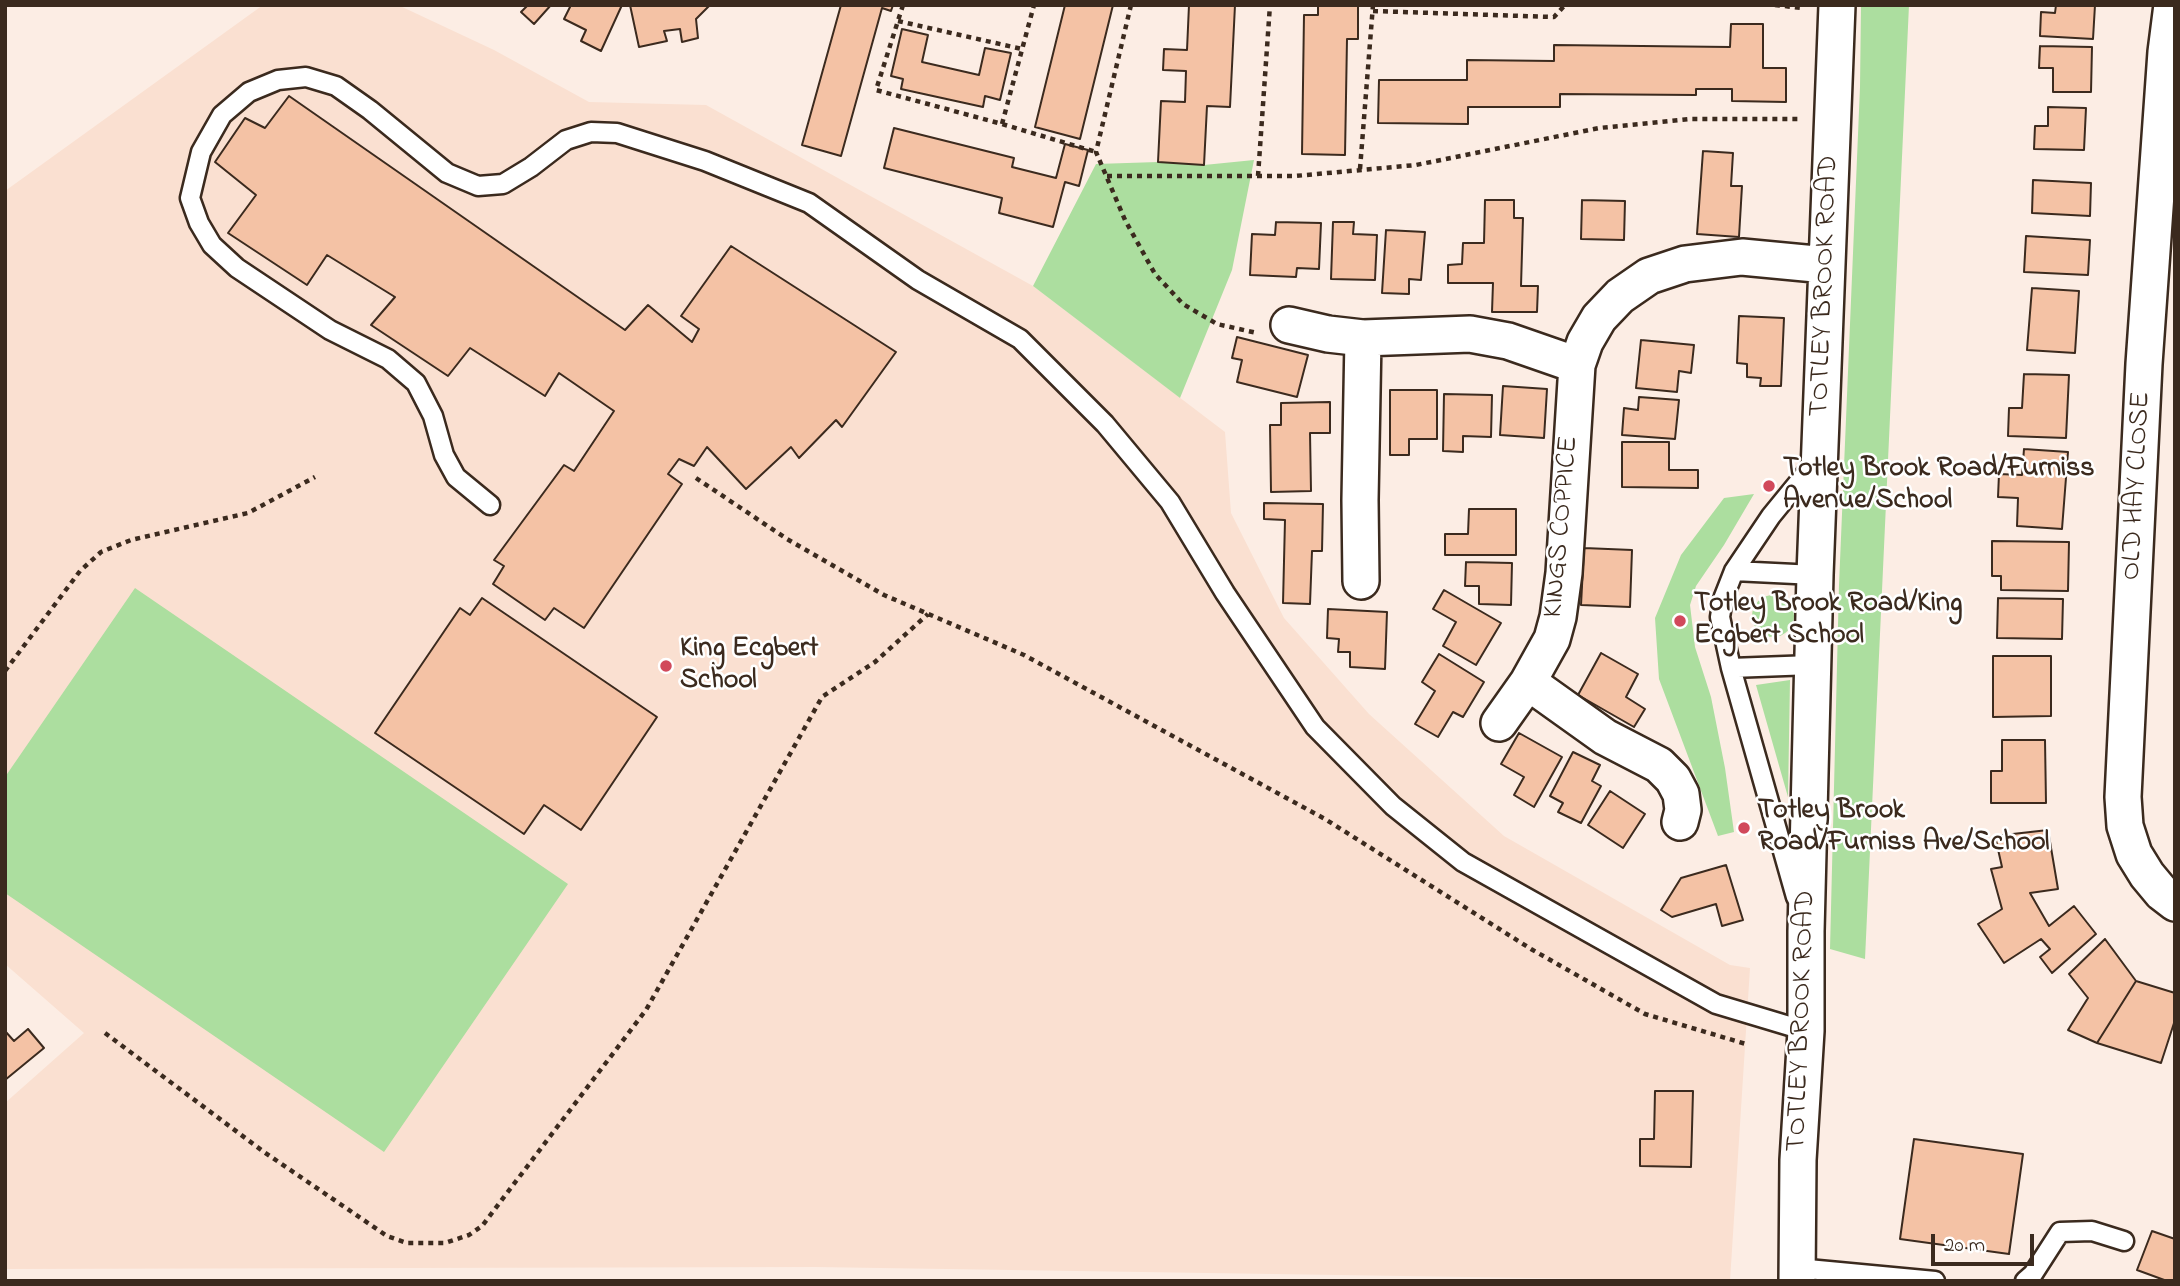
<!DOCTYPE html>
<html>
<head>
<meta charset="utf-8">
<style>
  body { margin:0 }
  #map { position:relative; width:2180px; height:1286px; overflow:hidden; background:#fcede4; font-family:"Indie Flower",sans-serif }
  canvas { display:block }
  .frame { position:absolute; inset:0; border:7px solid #3b2a1e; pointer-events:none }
  .scale { position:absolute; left:1931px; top:1234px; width:103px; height:32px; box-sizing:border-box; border:4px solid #3b2a1e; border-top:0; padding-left:9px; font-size:21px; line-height:24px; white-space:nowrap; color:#3b2a1e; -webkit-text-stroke:5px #fff; paint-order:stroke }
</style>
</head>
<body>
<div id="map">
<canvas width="2180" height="1286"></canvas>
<div class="frame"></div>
<div class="scale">20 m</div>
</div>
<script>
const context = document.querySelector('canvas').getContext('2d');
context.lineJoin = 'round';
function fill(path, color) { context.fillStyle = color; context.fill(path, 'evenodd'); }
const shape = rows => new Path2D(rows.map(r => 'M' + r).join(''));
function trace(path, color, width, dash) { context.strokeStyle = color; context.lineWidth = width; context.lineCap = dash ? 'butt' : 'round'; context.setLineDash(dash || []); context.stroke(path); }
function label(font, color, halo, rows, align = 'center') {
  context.font = font + ' "Indie Flower",sans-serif'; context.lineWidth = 5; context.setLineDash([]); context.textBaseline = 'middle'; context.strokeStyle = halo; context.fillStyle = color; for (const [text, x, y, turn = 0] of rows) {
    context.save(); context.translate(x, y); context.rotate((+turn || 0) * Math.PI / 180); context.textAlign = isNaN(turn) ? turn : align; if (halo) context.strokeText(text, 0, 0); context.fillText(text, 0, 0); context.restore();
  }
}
const built = shape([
  [263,5,398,5,494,50,589,102,706,105,1033,286,1225,432,1231,513,1284,618,1369,714,1504,836,1730,965,1750,968,1730,1281,815,1267,5,1269,5,1103,84,1033,5,964,5,191]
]);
const green = shape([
  [1861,5,1909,5,1865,959,1830,949,1839,585,1860,87],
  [1254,160,1232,270,1180,398,1033,286,1096,164,1158,162,1204,165],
  [1754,494,1724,545,1696,586,1690,605,1695,647,1711,697,1725,768,1734,832,1718,836,1659,679,1655,618,1681,555,1724,498],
  [135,588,568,884,384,1152,5,893,5,777],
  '1752 616a21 21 0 1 1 42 0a21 21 0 1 1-42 0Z',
  [1790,680,1788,797,1756,685]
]);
const building = shape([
  [528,5,551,5,534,24,521,12,528,5],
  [571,5,622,5,601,51,581,41,586,30,564,19,571,5],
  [630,5,710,5,696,19,698,38,682,42,680,29,664,31,667,41,639,47,630,5],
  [841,5,893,5,891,11,882,8,841,156,802,145,841,5],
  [1065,5,1113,5,1080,139,1035,127,1065,5],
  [1189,5,1235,5,1230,107,1207,106,1204,165,1158,162,1161,101,1185,102,1186,71,1163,70,1164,49,1187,50,1189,5],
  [1318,5,1358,5,1358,39,1347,39,1345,155,1302,154,1304,15,1318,15,1318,5],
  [2056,5,2095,5,2093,39,2040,36,2041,12,2055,13,2056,5],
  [1731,24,1763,24,1763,68,1786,68,1786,102,1732,101,1732,89,1696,89,1696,95,1560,94,1560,107,1468,107,1468,124,1378,123,1379,80,1467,80,1467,60,1554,61,1554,45,1730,47,1731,24],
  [902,29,928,35,922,62,979,75,985,48,1011,53,1000,100,985,96,983,107,901,89,903,79,891,76,902,29],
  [2040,46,2092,47,2091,92,2053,92,2053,68,2039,68,2040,46],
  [289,96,625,330,648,305,692,342,699,329,681,316,731,246,896,352,842,427,836,420,799,458,791,447,746,489,707,447,694,466,679,459,668,474,682,484,584,628,554,608,545,620,493,584,504,566,494,560,564,465,574,471,614,411,559,373,545,396,470,348,448,376,371,325,395,297,327,255,307,285,228,233,256,195,215,162,245,118,265,128,289,96],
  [2048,107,2086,108,2084,150,2034,149,2035,126,2048,126,2048,107],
  [894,128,1014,158,1012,167,1056,178,1065,144,1088,150,1079,186,1065,182,1053,227,999,213,1002,198,884,168,894,128],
  [1703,151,1733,153,1731,186,1742,186,1739,237,1697,234,1703,151],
  [2033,180,2091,183,2090,216,2032,213,2033,180],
  [1485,200,1514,200,1514,218,1523,218,1521,286,1538,286,1537,312,1492,312,1493,283,1448,283,1448,265,1462,264,1463,243,1484,243,1485,200],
  [1582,200,1625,201,1624,240,1581,239,1582,200],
  [1276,222,1321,223,1319,269,1297,268,1296,277,1250,275,1252,234,1275,235,1276,222],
  [1333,222,1354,222,1353,234,1377,235,1375,280,1331,279,1333,222],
  [1386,230,1425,232,1421,280,1409,279,1409,294,1382,293,1386,230],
  [2026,236,2090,240,2088,275,2024,272,2026,236],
  [2032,288,2079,291,2075,353,2027,350,2032,288],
  [1739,316,1784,318,1781,386,1760,386,1761,378,1747,377,1747,364,1737,363,1739,316],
  [1237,337,1308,355,1297,397,1237,382,1242,360,1232,358,1237,337],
  [1641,340,1694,345,1691,373,1679,371,1677,392,1636,388,1641,340],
  [2024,374,2069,375,2066,438,2008,436,2009,408,2022,408,2024,374],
  [1503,386,1547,389,1544,438,1500,435,1503,386],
  [1390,390,1437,390,1437,439,1409,439,1409,455,1390,455,1390,390],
  [1444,394,1492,395,1491,437,1463,436,1463,452,1443,451,1444,394],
  [1639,397,1679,400,1675,439,1622,435,1624,408,1638,410,1639,397],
  [1330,402,1330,433,1310,433,1311,491,1271,492,1270,425,1281,425,1281,403,1330,402],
  [1622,442,1669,442,1669,470,1698,470,1698,488,1622,487,1622,442],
  [2024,449,2068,452,2062,529,2017,526,2018,498,1998,497,1999,474,2022,475,2024,449],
  [1264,503,1323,504,1322,551,1312,551,1310,604,1283,603,1285,520,1264,519,1264,503],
  [1469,509,1516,509,1516,555,1445,555,1445,534,1468,534,1469,509],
  [1992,541,2069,542,2068,591,2001,590,2001,576,1992,576,1992,541],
  [1584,548,1632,550,1630,607,1581,605,1584,548],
  [1466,562,1512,563,1511,605,1479,604,1479,586,1465,586,1466,562],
  [1444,590,1501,623,1476,665,1443,646,1456,622,1433,609,1444,590],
  [482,598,657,717,581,830,544,805,524,834,375,733,460,608,470,615,482,598],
  [1998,598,2063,599,2062,639,1997,638,1998,598],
  [1328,609,1387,612,1385,669,1350,667,1350,652,1338,652,1339,639,1327,638,1328,609],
  [1601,653,1638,674,1626,697,1645,709,1634,727,1578,695,1601,653],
  [1439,654,1484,682,1463,717,1453,712,1438,737,1415,724,1435,691,1422,682,1439,654],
  [1993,656,2051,656,2051,716,1993,717,1993,656],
  [1519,733,1562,757,1534,807,1514,795,1524,777,1501,764,1519,733],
  [2002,740,2045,740,2046,803,1991,803,1991,771,2002,771,2002,740],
  [1573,752,1600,765,1592,781,1601,786,1581,823,1558,812,1563,803,1550,796,1573,752],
  [1610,791,1645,814,1623,848,1588,825,1610,791],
  [2048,830,2058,889,2030,893,2049,926,2074,906,2096,934,2052,973,2040,957,2050,949,2041,939,2004,963,1978,924,2002,909,1991,869,2002,867,1995,836,2048,830],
  [1726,865,1743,920,1722,926,1716,904,1672,917,1661,910,1681,878,1726,865],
  [2105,939,2136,981,2097,1043,2068,1030,2088,998,2069,974,2105,939],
  [2136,981,2175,993,2175,1020,2161,1063,2097,1043,2136,981],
  [28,1029,44,1048,5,1080,5,1031,14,1041,28,1029],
  [1655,1091,1693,1091,1691,1167,1640,1166,1640,1139,1654,1139,1655,1091],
  [1914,1139,2023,1154,2009,1254,1900,1239,1914,1139],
  [2152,1231,2175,1239,2175,1281,2167,1281,2137,1270,2152,1231]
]);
const path = shape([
  [903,5,876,90,1002,124,1096,152],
  [1131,5,1096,152,1125,220,1155,274,1183,304,1217,324,1257,333],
  [1775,5,1802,8],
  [1373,11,1554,17,1565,5],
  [898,21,1022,49],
  [1002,124,1034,5],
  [1360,169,1373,5],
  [1107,176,1295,176,1416,165,1599,128,1691,119,1798,119],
  [1258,176,1270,5],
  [696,478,787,539,884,595,1024,655,1325,819,1531,949,1645,1014,1746,1044],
  [5,671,80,571,101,552,131,540,248,513,315,477],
  [105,1033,264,1152,387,1236,407,1243,445,1243,469,1235,482,1226,646,1010,822,697,875,662,928,614]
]);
const lane = shape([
  [490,505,456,477,444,455,433,416,416,383,388,359,330,330,237,268,212,245,199,223,190,198,201,152,222,115,249,92,278,80,306,77,336,86,370,110,447,173,478,186,503,184,531,167,566,140,591,132,617,133,705,161,809,203,918,280,1020,339,1105,424,1170,502,1225,593,1315,727,1393,806,1463,862,1716,1004,1806,1031],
  [1734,571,1815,575],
  [1731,668,1812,665],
  [1796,897,1731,668,1720,617,1723,599,1734,571,1771,516,1816,461],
  [1797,1268,1935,1281],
  [2025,1281,2033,1274,2060,1232,2092,1231,2124,1241]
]);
const street = shape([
  [2166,52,2172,5],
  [2175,53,2166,52,2144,364,2123,797,2125,826,2134,854,2147,875,2162,893,2175,903],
  [1289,325,1328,334,1363,338,1470,334,1508,341,1577,365],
  [1361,581,1360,500,1363,338],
  [1528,682,1605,737,1659,765,1673,779,1681,794,1683,810,1680,822],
  [1499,723,1528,682,1552,639,1558,617,1564,573,1577,365,1585,342,1599,318,1620,296,1649,276,1685,264,1742,257,1826,265],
  [1797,1281,1798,1160,1806,1031,1806,931,1815,575,1837,5]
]);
const markers = [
  [1769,486,7,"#d1495b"],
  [1680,621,7,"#d1495b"],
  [666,666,7,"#d1495b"],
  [1744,828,7,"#d1495b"]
];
const streetNames = [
  ["TOTLEY BROOK ROAD",1826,286,-88],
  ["OLD HAY CLOSE",2138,486,-87],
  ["KINGS COPPICE",1563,527,-85],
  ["TOTLEY BROOK ROAD",1803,1021,-88]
];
const poiNames = [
  ["Totley Brook Road/Furniss",1783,470],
  ["Avenue/School",1783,502],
  ["Totley Brook Road/King",1694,605],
  ["Ecgbert School",1694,637],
  ["King Ecgbert",680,650],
  ["School",680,682],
  ["Totley Brook",1758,812],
  ["Road/Furniss Ave/School",1758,844]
];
fill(built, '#fae0d1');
fill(green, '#acde9f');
fill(building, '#f4c2a5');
trace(building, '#3b2a1e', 2);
trace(lane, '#3b2a1e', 23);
trace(street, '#3b2a1e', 40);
trace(path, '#3b2a1e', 4.5, [5, 5]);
trace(lane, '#fff', 18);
trace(street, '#fff', 35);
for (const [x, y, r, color] of markers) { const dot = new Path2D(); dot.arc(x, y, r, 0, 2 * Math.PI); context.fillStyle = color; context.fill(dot); trace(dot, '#fff', 2.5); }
label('28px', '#3b2a1e', '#fff', streetNames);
label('bold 28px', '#3b2a1e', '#fff', poiNames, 'left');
</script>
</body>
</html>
